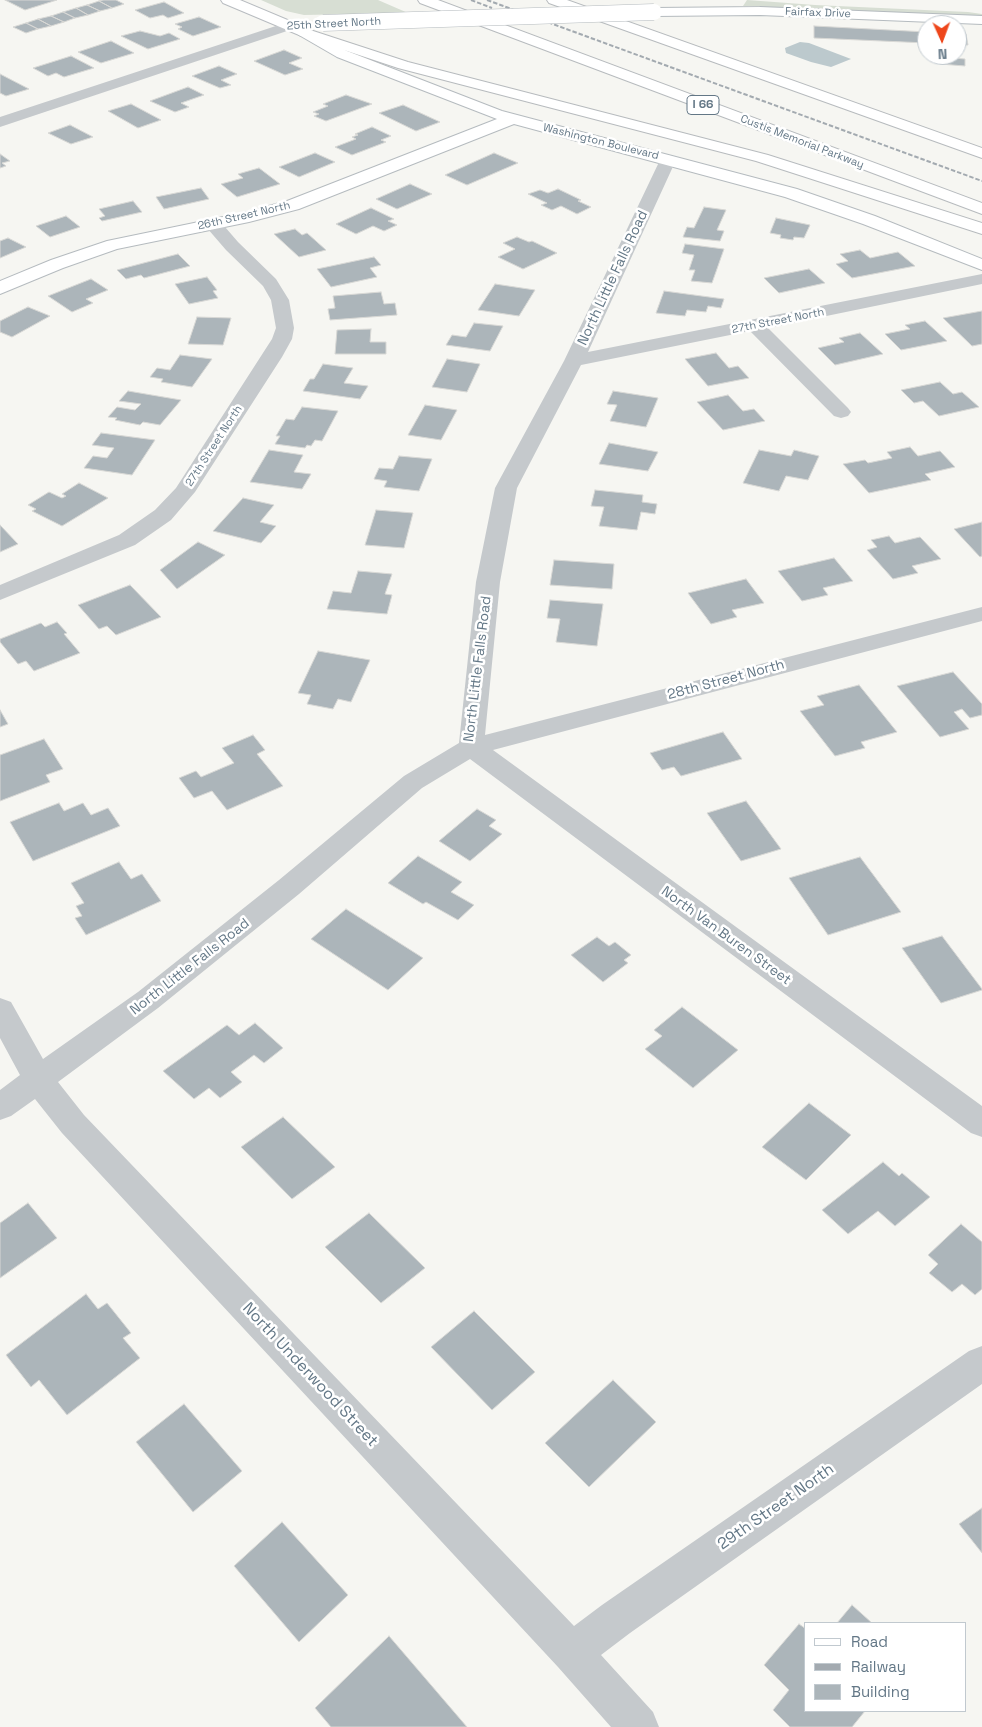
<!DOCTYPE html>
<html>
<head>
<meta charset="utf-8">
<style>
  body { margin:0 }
  #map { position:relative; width:982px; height:1727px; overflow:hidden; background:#f6f6f2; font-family:"Space Grotesk",sans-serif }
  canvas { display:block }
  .legend { position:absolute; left:804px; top:1622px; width:162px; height:90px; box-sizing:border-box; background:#fff; border:1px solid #c1c9cf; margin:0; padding:6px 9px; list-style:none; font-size:15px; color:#637786 }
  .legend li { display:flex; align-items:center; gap:10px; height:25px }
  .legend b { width:25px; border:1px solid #c1c9cf }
  .north { position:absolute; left:917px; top:15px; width:50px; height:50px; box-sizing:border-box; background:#fff; border:1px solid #c1c9cf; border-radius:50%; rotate:178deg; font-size:14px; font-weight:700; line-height:20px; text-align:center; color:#637786 }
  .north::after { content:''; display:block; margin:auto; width:18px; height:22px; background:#ee461b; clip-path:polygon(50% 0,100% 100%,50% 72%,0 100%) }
</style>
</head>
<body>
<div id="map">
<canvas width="982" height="1727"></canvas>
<ul class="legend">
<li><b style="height:6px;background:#fff"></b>Road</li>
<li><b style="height:6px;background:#a3aab0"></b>Railway</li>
<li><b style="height:14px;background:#acb5ba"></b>Building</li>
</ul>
<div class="north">N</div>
</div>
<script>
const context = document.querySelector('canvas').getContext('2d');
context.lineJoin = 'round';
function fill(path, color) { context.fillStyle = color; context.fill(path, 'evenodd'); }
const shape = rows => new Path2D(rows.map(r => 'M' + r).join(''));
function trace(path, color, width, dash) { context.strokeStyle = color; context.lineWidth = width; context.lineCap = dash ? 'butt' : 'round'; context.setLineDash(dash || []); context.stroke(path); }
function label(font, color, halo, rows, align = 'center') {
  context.font = font + ' "Space Grotesk",sans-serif'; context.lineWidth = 5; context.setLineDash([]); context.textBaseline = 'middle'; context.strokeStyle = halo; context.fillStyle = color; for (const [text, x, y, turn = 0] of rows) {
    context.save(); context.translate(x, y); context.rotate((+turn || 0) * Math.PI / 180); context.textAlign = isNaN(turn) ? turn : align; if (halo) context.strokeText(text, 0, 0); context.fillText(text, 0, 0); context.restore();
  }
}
const green = shape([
  [261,0,378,0,408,13,304,15,286,11],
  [747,0,815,5,968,12,982,14,982,16,743,6]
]);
const water = shape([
  [800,42,809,43,851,59,831,67,811,62,786,53,785,48]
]);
const building = shape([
  [5,0,57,0,25,10,5,0],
  [103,0,116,0,124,4,112,8,99,1,103,0],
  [99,1,112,8,100,11,87,5,99,1],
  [164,2,184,13,168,18,163,15,150,18,135,10,164,2],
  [87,5,100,11,88,15,76,8,87,5],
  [76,8,88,15,75,18,63,12,76,8],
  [63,12,75,18,64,22,51,16,63,12],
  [51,16,64,22,51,26,38,19,51,16],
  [199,17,221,27,193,36,178,29,182,27,175,24,199,17],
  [38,19,51,26,38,29,26,23,38,19],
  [26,23,38,29,26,33,13,27,26,23],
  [814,26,927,32,927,43,814,38,814,26],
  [140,31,160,36,169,33,180,39,148,49,121,36,140,31],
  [957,33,966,34,968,45,957,45,957,33],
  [111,41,134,53,101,63,78,52,111,41],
  [284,50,302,58,289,63,303,69,285,75,254,61,284,50],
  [71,56,94,68,64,77,56,73,48,76,33,68,71,56],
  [940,57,965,59,965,66,940,64,940,57],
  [219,66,237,74,221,80,231,85,220,88,192,76,219,66],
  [0,74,29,89,6,96,0,93,0,74],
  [188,87,204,95,181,103,189,107,175,112,150,101,188,87],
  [346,95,372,104,326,121,314,116,319,114,313,112,328,106,323,104,346,95],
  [131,104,161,120,138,128,108,111,131,104],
  [403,105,440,122,416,131,379,113,403,105],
  [70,125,93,137,71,144,48,133,70,125],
  [372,127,391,136,381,140,386,142,352,155,335,147,356,139,352,137,358,135,355,134,372,127],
  [315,153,335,162,299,177,279,167,315,153],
  [494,153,518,163,467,185,445,175,494,153],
  [0,154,10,161,2,163,6,166,0,168,0,154],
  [259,168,280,184,237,197,221,184,243,178,238,174,259,168],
  [410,184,432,194,397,209,376,199,410,184],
  [201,188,209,199,164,209,156,197,201,188],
  [558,189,581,200,578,201,591,207,577,214,561,206,552,210,541,205,547,203,528,194,540,190,548,193,558,189],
  [133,201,142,212,102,221,99,218,105,216,99,209,133,201],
  [704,207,726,210,717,230,724,231,720,241,683,237,687,227,694,228,704,207],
  [371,208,394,219,388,221,397,225,384,231,373,226,356,234,336,224,371,208],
  [66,216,80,227,50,237,36,226,66,216],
  [776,218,810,225,804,238,794,237,793,240,780,238,781,235,770,233,776,218],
  [295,229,302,235,307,233,326,250,299,257,274,234,295,229],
  [517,237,529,242,532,241,557,253,523,269,498,257,515,249,503,243,517,237],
  [8,238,26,247,0,258,0,241,8,238],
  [685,244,724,249,712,283,691,281,695,270,689,270,694,255,682,253,685,244],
  [860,250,870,258,898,252,915,266,852,278,836,264,848,261,840,254,860,250],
  [178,254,190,266,144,278,141,275,126,279,117,270,178,254],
  [374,257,381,265,370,268,377,277,331,287,317,269,374,257],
  [809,269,825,283,779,293,764,278,809,269],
  [207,277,217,290,213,291,218,298,189,304,175,284,207,277],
  [91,279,108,290,86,299,93,303,72,312,48,296,91,279],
  [495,284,535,290,519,316,478,310,495,284],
  [664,291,724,299,721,308,708,306,706,312,687,310,685,316,656,313,664,291],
  [381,292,384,304,395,303,397,315,330,320,328,309,335,308,333,296,381,292],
  [28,307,50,316,12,337,0,332,0,321,28,307],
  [982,311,982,344,972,346,943,318,982,311],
  [197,317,231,318,223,345,188,344,197,317],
  [925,321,947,341,901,350,885,334,910,329,905,325,925,321],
  [474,323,503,326,490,351,446,345,452,335,466,337,474,323],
  [371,329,370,342,386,342,386,354,335,354,337,330,371,329],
  [860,333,883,354,835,365,818,348,844,342,839,338,860,333],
  [716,353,729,368,738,366,749,378,708,386,685,359,716,353],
  [180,355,212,359,192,387,161,382,163,379,150,377,157,368,170,370,180,355],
  [447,359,480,364,467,392,432,387,447,359],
  [323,364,353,368,344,383,368,386,360,399,303,391,310,379,314,379,323,364],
  [940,382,953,394,962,392,979,407,939,416,923,401,914,403,901,390,940,382],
  [128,391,181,400,160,425,143,422,140,425,115,420,117,418,108,417,117,407,135,410,141,404,119,401,128,391],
  [613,391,658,398,646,427,610,421,617,405,607,404,613,391],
  [728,395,743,411,754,409,765,421,723,430,697,402,728,395],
  [425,405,457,410,441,440,408,435,425,405],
  [302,407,338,411,322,441,315,440,311,446,307,445,305,448,275,444,280,436,276,436,286,419,294,420,302,407],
  [101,433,155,440,132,475,84,468,93,456,107,458,114,448,92,445,101,433],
  [609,443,658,452,648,471,599,464,609,443],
  [910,447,918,456,940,451,955,467,925,474,931,480,869,493,843,464,865,460,868,463,892,458,887,452,910,447],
  [269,450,303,455,294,472,311,474,302,489,250,482,269,450],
  [759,450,791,456,794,450,819,456,808,480,786,476,779,491,743,483,759,450],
  [399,456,432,459,419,491,384,487,387,481,374,479,379,468,393,469,399,456],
  [79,483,108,498,62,526,32,511,36,509,28,505,49,492,62,498,66,496,62,494,79,483],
  [595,490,643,495,642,502,657,504,655,514,641,512,637,530,599,526,604,507,591,506,595,490],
  [243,498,274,505,260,522,276,526,261,543,213,531,243,498],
  [376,510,413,513,404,548,365,545,376,510],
  [982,522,982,556,980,557,954,529,982,522],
  [0,525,18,544,0,552,0,525],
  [889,536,895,543,920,537,941,559,912,566,918,573,893,579,867,550,877,547,871,540,889,536],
  [198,542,225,555,177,589,160,570,198,542],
  [834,558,853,581,823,588,828,595,802,601,778,571,834,558],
  [554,560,614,564,612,589,550,585,554,560],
  [358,571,392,574,385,594,392,595,387,614,327,609,333,591,351,593,358,571],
  [746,579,764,603,732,610,737,617,711,624,688,593,746,579],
  [130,585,161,617,116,635,107,626,99,629,78,605,130,585],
  [550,600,603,604,597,646,556,642,560,619,547,618,550,600],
  [57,622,67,633,64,634,80,653,34,671,26,661,18,664,0,642,0,639,41,623,45,627,57,622],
  [318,651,370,660,351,702,338,699,333,709,307,704,311,695,298,693,318,651],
  [953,672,982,704,982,715,970,718,962,709,954,712,969,729,940,737,897,686,953,672],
  [859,685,897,732,861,742,865,748,835,756,800,711,824,705,817,696,859,685],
  [0,710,8,724,0,727,0,710],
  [723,732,742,759,681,776,674,767,662,770,650,753,723,732],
  [253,735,265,750,257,754,283,786,227,810,212,791,194,798,179,778,196,771,201,777,234,763,222,748,253,735],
  [44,739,63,769,46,775,50,782,0,801,0,755,44,739],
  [746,801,781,849,741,861,707,813,746,801],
  [59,803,64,811,83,803,91,815,108,808,120,826,33,861,10,822,59,803],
  [477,809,496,820,489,826,502,834,470,861,439,841,477,809],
  [418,856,462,882,451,892,474,905,458,920,426,902,423,904,388,883,418,856],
  [860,857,901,912,828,935,789,878,860,857],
  [119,862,131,879,142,874,161,901,86,935,75,918,82,916,76,906,84,903,71,883,119,862],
  [346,909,423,958,388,990,311,939,346,909],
  [942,936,982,989,982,990,941,1003,902,948,942,936],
  [597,937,609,946,615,942,631,955,624,960,628,963,603,982,571,955,597,937],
  [682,1007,738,1050,693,1088,645,1049,662,1036,654,1030,682,1007],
  [255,1023,283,1048,264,1063,254,1055,231,1072,242,1082,220,1098,209,1088,194,1099,163,1071,227,1025,239,1035,255,1023],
  [809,1103,851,1135,806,1180,762,1147,809,1103],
  [283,1117,335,1167,292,1199,241,1147,283,1117],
  [883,1162,899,1176,902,1173,930,1197,895,1226,878,1211,848,1234,822,1210,883,1162],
  [28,1203,57,1238,0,1278,0,1223,28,1203],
  [369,1213,425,1268,381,1303,325,1247,369,1213],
  [961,1224,982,1242,982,1289,975,1295,962,1284,952,1292,929,1273,938,1264,928,1255,961,1224],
  [86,1294,98,1309,107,1303,131,1333,123,1338,140,1358,67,1415,39,1380,31,1387,6,1355,86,1294],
  [474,1311,535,1372,492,1410,431,1347,474,1311],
  [613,1380,656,1422,589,1487,545,1443,613,1380],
  [184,1404,242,1471,193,1512,136,1442,184,1404],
  [982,1508,982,1553,959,1524,982,1508],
  [282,1522,348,1595,299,1642,234,1566,282,1522],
  [852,1605,872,1623,837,1623,852,1605],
  [799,1624,806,1629,806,1711,865,1711,852,1727,790,1727,773,1710,789,1690,764,1665,799,1624],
  [389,1636,467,1727,331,1727,315,1708,389,1636]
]);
const street = shape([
  [288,22,293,23,295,26,293,29,0,127,0,117,288,22],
  [668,155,674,157,676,160,588,352,982,274,982,284,768,328,848,408,851,412,848,416,841,418,834,416,750,331,581,365,517,488,500,582,485,735,982,607,982,621,493,750,982,1106,982,1137,971,1133,470,759,422,788,299,894,158,1008,58,1082,84,1115,574,1626,602,1605,969,1351,982,1346,982,1384,630,1633,601,1655,653,1712,659,1727,611,1727,558,1667,62,1133,35,1099,11,1116,0,1120,0,1090,20,1075,0,1038,0,998,11,1002,43,1059,138,992,279,880,404,776,459,743,476,582,495,488,564,361,660,160,662,157,668,155],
  [213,219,219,220,238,242,276,279,289,300,294,328,292,339,282,357,195,492,171,520,135,545,0,600,0,585,119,535,155,510,176,488,272,339,276,328,271,300,263,286,226,250,207,228,204,224,207,220,213,219]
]);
const secondary = shape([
  [760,7,982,16,982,24,760,15,654,16,647,12,654,8,760,7],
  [304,28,347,51,502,111,797,189,875,216,982,259,982,270,863,224,785,197,514,124,299,209,249,222,117,249,63,268,0,294,0,281,51,260,107,241,247,212,287,201,497,119,337,57,299,35,297,32,299,29,304,28]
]);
const primary = shape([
  [221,0,240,0,309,29,311,32,309,35,304,36,299,35,223,3,221,0]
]);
const highway = shape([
  [418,0,438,0,982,203,982,214,420,3,418,0],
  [547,0,567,0,982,148,982,158,549,3,547,0],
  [304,28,408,62,768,155,982,223,982,234,756,161,398,68,299,35,297,32,299,29,304,28]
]);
const rail = shape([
  [471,0,492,8],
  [487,0,982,181]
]);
const secondaryBridge = shape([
  [323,23,654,12]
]);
const farStreetnames = [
  ["Fairfax Drive",818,13,2],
  ["25th Street North",334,24,-3],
  ["Washington Boulevard",601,142,14],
  ["Custis Memorial Parkway",802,142,21],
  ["26th Street North",244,216,-13],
  ["27th Street North",778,321,-11],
  ["27th Street North",214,446,-57]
];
const shields = [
  [703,105,32]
];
const shieldNames = [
  ["I 66",703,105]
];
const streetNames = [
  ["North Little Falls Road",613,278,-65],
  ["North Little Falls Road",478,669,-83],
  ["28th Street North",726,680,-15],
  ["North Van Buren Street",726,936,36],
  ["North Little Falls Road",190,967,-38]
];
const nearStreetnames = [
  ["North Underwood Street",310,1375,47],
  ["29th Street North",776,1507,-35]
];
fill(green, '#d7ded3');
fill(water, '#bcc9cd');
fill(building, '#acb5ba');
trace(building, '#d8d8d5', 1);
trace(secondary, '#b5bbbf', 2);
trace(primary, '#b8bcc0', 2);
trace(highway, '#b7bbbe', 2);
fill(street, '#c5c9cc');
fill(secondary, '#fff');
fill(primary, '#fff');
fill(highway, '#fff');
trace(rail, '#a3aab0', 2, [4.5, 2]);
trace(secondaryBridge, '#b5bbbf', 17, []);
trace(secondaryBridge, '#fff', 16);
label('11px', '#637786', '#fff', farStreetnames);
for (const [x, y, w] of shields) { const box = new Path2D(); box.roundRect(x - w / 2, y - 9.5, w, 19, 4); context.fillStyle = '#fff'; context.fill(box); trace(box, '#637786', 1); }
label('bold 12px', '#637786', null, shieldNames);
label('14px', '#637786', '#fff', streetNames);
label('16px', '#637786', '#fff', nearStreetnames);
</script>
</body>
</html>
